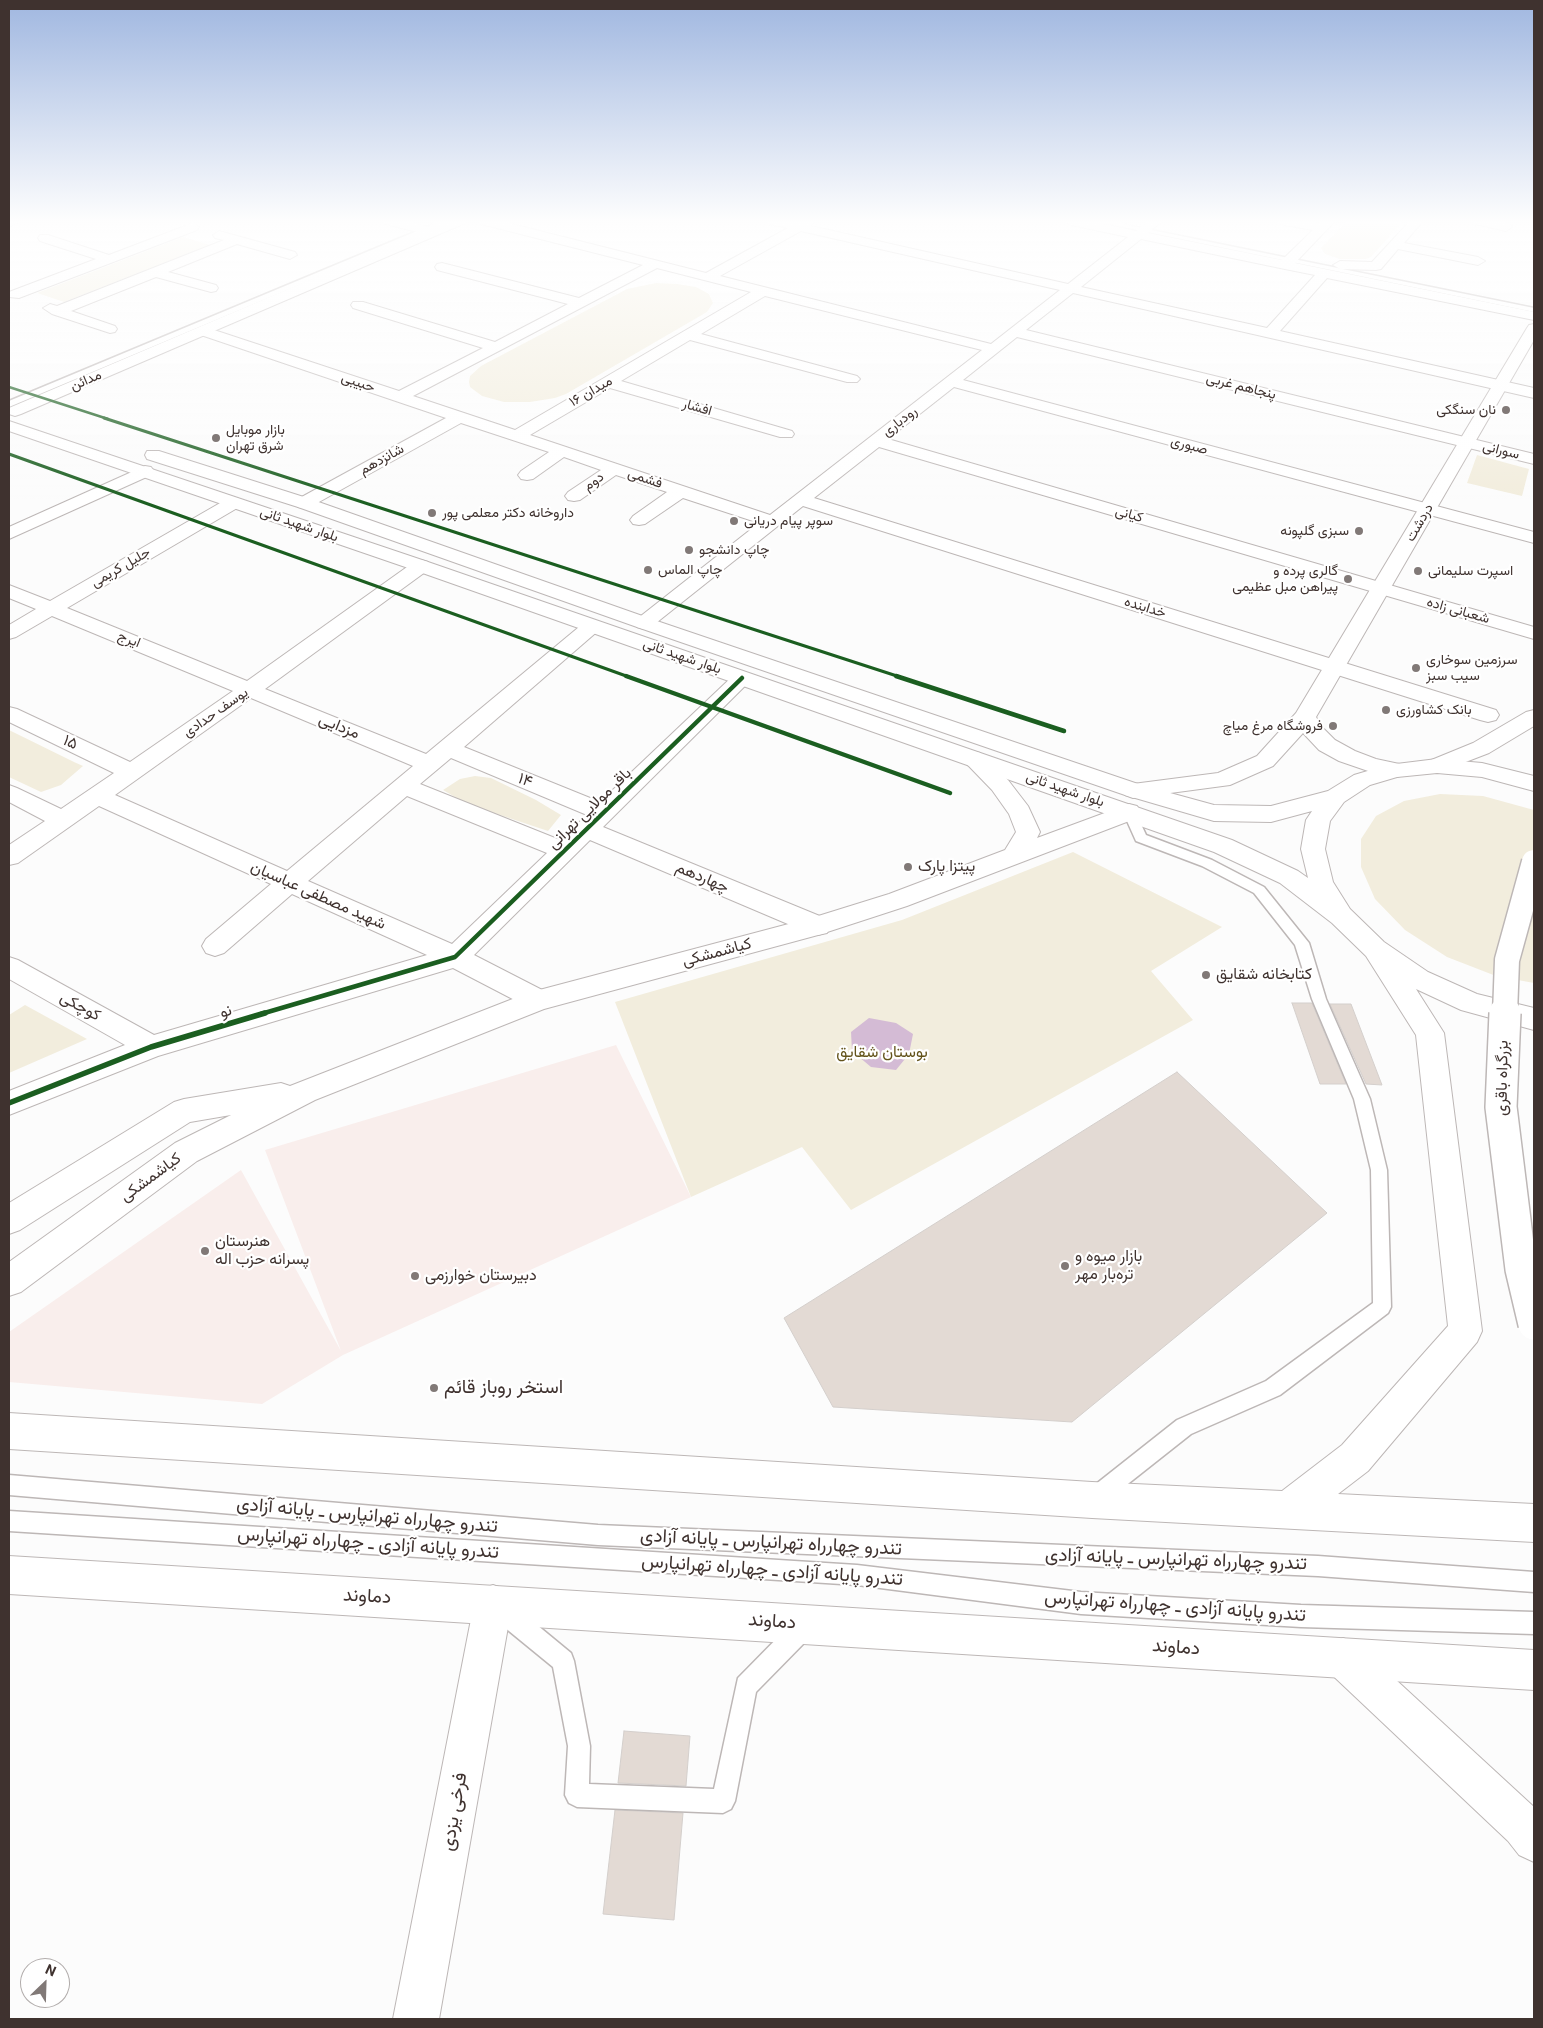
<!DOCTYPE html>
<html>
<head>
<meta charset="utf-8">
<style>
  body { margin:0 }
  #map { position:relative; width:1543px; height:2028px; overflow:hidden; background:#fcfcfc; font-family:Roboto,sans-serif }
  canvas { display:block }
  .frame { position:absolute; inset:0; border:10px solid #3f322f; pointer-events:none }
  .north { position:absolute; left:20px; top:1958px; width:50px; height:50px; box-sizing:border-box; background:#fff; border:1px solid #b2adac; border-radius:50%; rotate:24deg; font-size:14px; font-weight:700; line-height:20px; text-align:center; color:#3f322f }
  .north::after { content:''; display:block; margin:auto; width:18px; height:22px; background:#817977; clip-path:polygon(50% 0,100% 100%,50% 72%,0 100%) }
</style>
</head>
<body>
<div id="map">
<canvas width="1543" height="2028"></canvas>
<div class="frame"></div>
<div class="north">N</div>
</div>
<script>
const context = document.querySelector('canvas').getContext('2d');
context.lineJoin = 'round';
function fill(path, color) { context.fillStyle = color; context.fill(path, 'evenodd'); }
const shape = rows => new Path2D(rows.map(r => 'M' + r).join(''));
function trace(path, color, width, dash) { context.strokeStyle = color; context.lineWidth = width; context.lineCap = dash ? 'butt' : 'round'; context.setLineDash(dash || []); context.stroke(path); }
function label(font, color, halo, rows, align = 'center') {
  context.font = font + ' Roboto,Vazirmatn,sans-serif'; context.lineWidth = 4.5; context.setLineDash([]); context.textBaseline = 'middle'; context.strokeStyle = halo; context.fillStyle = color; for (const [text, x, y, turn = 0] of rows) {
    context.save(); context.translate(x, y); context.rotate((+turn || 0) * Math.PI / 180); context.textAlign = isNaN(turn) ? turn : align; if (halo) context.strokeText(text, 0, 0); context.fillText(text, 0, 0); context.restore();
  }
}
const built = shape([
  [616,1045,691,1197,343,1355,262,1404,9,1382,9,1332,241,1170,341,1351,265,1150]
]);
const green = shape([
  [1347,221,1403,221,1371,257,1366,259,1340,259,1325,254,1321,248],
  [183,237,210,245,64,302,37,293],
  [656,283,677,284,696,287,709,294,713,303,707,312,566,394,555,398,530,402,504,402,482,396,470,387,469,382,470,376,481,366,627,289],
  [1477,455,1529,469,1522,496,1467,483],
  [9,730,74,762,83,766,61,785,41,792,9,777],
  [475,776,491,778,536,800,561,815,548,831,467,804,443,790,460,779],
  [1440,794,1483,796,1534,810,1534,983,1496,976,1447,957,1405,930,1375,899,1361,867,1361,839,1376,816,1404,801],
  [1073,852,1222,927,1151,971,1193,1020,851,1210,802,1147,691,1197,615,1002,902,920],
  [25,1005,87,1039,9,1073,9,1015]
]);
const water = shape([
  [869,1018,896,1023,913,1034,909,1054,896,1070,871,1067,852,1051,851,1032]
]);
const building = shape([
  [1292,1003,1312,1003,1346,1084,1320,1084,1292,1003],
  [1330,1004,1351,1004,1382,1085,1366,1084,1330,1004],
  [1177,1072,1327,1213,1072,1422,833,1407,784,1318,1177,1072],
  [624,1731,690,1736,686,1786,618,1783,624,1731],
  [615,1810,683,1813,674,1920,603,1914,615,1810]
]);
const lane = shape([
  [441,221,451,221,9,407,9,401,441,221],
  [1094,221,1107,221,1534,308,1534,312,1094,221],
  [1129,808,1134,809,1146,835,1212,860,1264,887,1309,943,1326,999,1370,1099,1387,1170,1391,1307,1388,1313,1280,1395,1191,1434,1105,1502,1098,1505,1091,1502,1088,1495,1091,1488,1177,1420,1266,1381,1373,1303,1371,1170,1354,1099,1312,999,1295,945,1254,893,1202,866,1136,841,1123,812,1129,808],
  [9,1475,598,1525,1318,1556,1534,1572,1534,1592,1318,1576,598,1545,9,1495,9,1475],
  [9,1511,857,1565,1081,1592,1301,1605,1534,1612,1534,1634,1301,1627,1081,1614,857,1585,9,1531,9,1511],
  [506,1603,514,1606,571,1653,574,1661,590,1746,589,1784,714,1789,738,1678,794,1621,802,1618,810,1621,813,1629,810,1637,756,1692,735,1801,731,1809,723,1813,577,1807,569,1803,565,1795,568,1746,553,1667,498,1622,495,1614,498,1606,506,1603]
]);
const street = shape([
  [9,221,20,221,9,227,9,221],
  [384,221,405,221,437,229,439,232,433,236,386,224,384,221],
  [479,221,500,221,706,273,788,228,769,224,767,221,798,223,812,221,813,223,811,226,1068,284,1128,237,1071,225,1065,221,1089,221,1136,231,1148,221,1162,221,1148,233,1282,260,1313,230,1279,224,1277,221,1304,221,1319,224,1322,221,1335,221,1295,263,1534,312,1534,320,1327,278,1280,331,1534,388,1534,398,1073,293,1026,330,1534,454,1534,464,1017,337,963,380,1534,532,1534,543,954,387,888,439,1534,627,1534,639,879,447,814,498,1496,710,1499,715,1496,720,1488,722,1480,720,803,506,651,627,644,629,637,627,634,623,637,619,759,523,683,498,645,524,639,525,633,524,630,520,633,516,667,492,616,475,580,500,574,501,568,500,565,496,568,492,601,470,564,457,533,479,527,480,521,479,518,475,521,471,549,452,461,423,310,507,304,508,298,507,295,503,298,499,446,418,198,334,196,331,198,328,203,327,208,328,399,391,483,348,353,308,351,305,353,302,363,302,495,342,568,304,437,270,435,267,437,264,442,263,579,298,643,265,481,224,479,221],
  [801,231,1060,290,991,344,720,276,801,231],
  [1141,239,1285,269,1315,275,1267,328,1081,287,1141,239],
  [657,268,751,292,515,430,413,396,657,268],
  [765,296,982,350,770,515,530,435,610,388,780,437,792,437,794,434,792,431,621,381,690,340,847,382,857,382,860,379,857,376,701,334,765,296],
  [1410,221,1423,221,1404,243,1478,257,1485,261,1478,265,1398,249,1381,269,1376,270,1340,269,1333,265,1340,261,1372,262,1410,221],
  [1473,221,1496,221,1510,224,1512,227,1506,231,1475,224,1473,221],
  [193,223,199,227,197,230,19,298,9,297,9,292,96,259,40,241,38,238,40,235,48,235,109,255,193,223],
  [219,231,295,252,297,255,290,259,237,244,168,272,216,285,218,288,216,291,211,292,156,277,71,311,115,326,117,329,115,332,110,333,52,314,43,308,50,304,57,306,224,240,215,238,213,235,219,231],
  [145,466,151,467,154,471,151,475,9,539,9,527,145,466],
  [233,498,239,499,242,503,239,507,67,608,247,681,414,562,421,560,428,562,430,566,428,570,265,689,426,754,585,622,592,620,599,622,602,626,599,630,464,747,600,802,735,674,742,672,749,674,753,678,749,682,603,827,827,919,831,926,827,933,818,935,809,933,590,840,474,955,548,993,552,1000,548,1007,538,1010,528,1007,453,968,158,1056,9,1115,9,1091,125,1045,9,979,9,957,18,960,154,1035,427,955,292,894,224,953,215,956,206,953,202,946,206,939,271,884,99,806,18,863,9,865,9,845,45,821,9,802,9,785,17,788,61,809,114,773,9,722,9,707,17,709,130,762,233,691,52,616,16,637,9,639,9,625,36,609,9,598,9,585,50,601,227,499,233,498],
  [251,698,413,766,287,871,115,795,251,698],
  [451,758,587,815,560,840,420,784,451,758],
  [407,796,547,853,452,944,308,881,407,796],
  [493,1585,507,1590,512,1604,439,2019,393,2019,474,1604,479,1590,493,1585]
]);
const secondary = shape([
  [448,221,465,221,463,224,21,414,15,416,9,414,9,408,448,221],
  [1534,324,1534,340,1316,717,1322,727,1335,740,1355,751,1376,759,1404,765,1407,770,1404,775,1396,777,1371,772,1339,761,1319,750,1303,733,1273,766,1230,785,1133,798,1125,795,1121,790,1125,785,1218,773,1257,756,1296,713,1527,328,1529,325,1534,324],
  [972,751,980,753,1008,780,1028,806,1040,832,1037,838,1129,804,1137,806,1141,812,1137,818,907,906,818,935,544,1009,315,1100,197,1161,21,1292,9,1296,9,1262,175,1143,231,1115,190,1122,20,1230,9,1234,9,1203,174,1102,184,1099,281,1083,290,1086,528,993,815,917,889,894,1005,850,1016,832,1009,814,992,790,961,758,964,753,972,751]
]);
const primary = shape([
  [9,421,428,562,1232,840,1298,871,1308,878,1301,849,1306,820,1312,811,1271,822,1214,821,1125,795,637,627,298,507,147,459,145,455,147,451,159,451,310,499,651,619,1141,785,1214,805,1271,806,1328,791,1354,775,1388,765,1437,759,1482,763,1534,776,1534,791,1482,777,1437,773,1397,777,1370,785,1344,802,1330,821,1325,849,1333,882,1350,909,1384,942,1428,972,1477,994,1534,1008,1534,1030,1461,1010,1416,989,1444,1033,1482,1331,1477,1342,1368,1471,1338,1494,1534,1504,1534,1542,1092,1518,9,1449,9,1413,1092,1482,1282,1491,1342,1445,1448,1326,1416,1035,1366,956,1332,923,1280,883,1214,852,414,570,9,431,9,421],
  [9,1556,1534,1650,1534,1690,9,1594,9,1556]
]);
const highway = shape([
  [1534,710,1534,726,1489,753,1437,773,1429,771,1426,766,1429,761,1473,743,1526,712,1534,710],
  [1343,1638,1357,1644,1534,1807,1534,1862,1519,1855,1508,1841,1329,1672,1323,1658,1329,1644,1343,1638]
]);
const highwayBridgeFar1 = shape([
  [1505,1014,1507,960,1534,862]
]);
const highwayBridge = shape([
  [1505,1013,1501,1107,1521,1269,1534,1324]
]);
const cyclewayFar3 = shape([
  [9,387,108,419]
]);
const cyclewayFar2 = shape([
  [104,418,900,677],
  [9,454,629,677]
]);
const cyclewayFar1 = shape([
  [626,676,950,793],
  [896,676,1064,731],
  [261,1014,455,957,742,678]
]);
const cycleway = shape([
  [9,1103,151,1047,265,1013]
]);
const markers = [
  [1506,410,5,"#817977"],
  [216,438,5,"#817977"],
  [432,513,5,"#817977"],
  [734,521,5,"#817977"],
  [1359,531,5,"#817977"],
  [689,550,5,"#817977"],
  [648,570,5,"#817977"],
  [1418,571,5,"#817977"],
  [1348,579,5,"#817977"],
  [1416,668,5,"#817977"],
  [1386,710,5,"#817977"],
  [1333,726,5,"#817977"],
  [908,867,5,"#817977"],
  [1206,975,5,"#817977"],
  [205,1251,5,"#817977"],
  [1065,1266,5,"#817977"],
  [415,1276,5,"#817977"],
  [434,1388,5,"#817977"]
];
const farStreetnames = [
  ["مدائن",86,381,-23],
  ["حبیبی",358,383,19],
  ["پنجاهم غربی",1241,387,14],
  ["میدان ۱۶",591,392,-30],
  ["افشار",697,408,16],
  ["رودباری",900,422,-38],
  ["صبوری",1189,446,15],
  ["سورانی",1501,451,14],
  ["شانزدهم",382,460,-29],
  ["فشمی",645,479,19],
  ["دوم",594,482,-35],
  ["کیانی",1129,515,16],
  ["دردشت",1420,523,-60],
  ["بلوار شهید ثانی",299,525,19],
  ["جلیل کریمی",121,568,-30],
  ["خدابنده",1145,608,17],
  ["شعبانی زاده",1458,611,16],
  ["ایرج",129,640,22],
  ["بلوار شهید ثانی",682,657,19],
  ["یوسف حدادی",216,713,-35],
  ["بلوار شهید ثانی",1065,790,19]
];
const farPoinames = [
  ["نان سنگکی",1496,410,"right"],
  ["بازار موبایل",226,430],
  ["شرق تهران",226,446],
  ["داروخانه دکتر معلمی پور",442,513],
  ["سوپر پیام دریانی",744,521],
  ["سبزی گلپونه",1349,531,"right"],
  ["چاپ دانشجو",699,550],
  ["چاپ‌ الماس",658,570],
  ["گالری پرده و",1338,571,"right"],
  ["پیراهن مبل عظیمی",1338,587,"right"],
  ["اسپرت سلیمانی",1428,571],
  ["سرزمین سوخاری",1426,660],
  ["سیب سبز",1426,676],
  ["بانک کشاورزی",1396,710],
  ["فروشگاه مرغ میاچ",1323,726,"right"]
];
const streetNames = [
  ["مزدایی",339,727,22],
  ["۱۵",70,743,25],
  ["۱۴",525,781,22],
  ["باقر مولایی تهرانی",590,809,-44],
  ["چهاردهم",702,878,23],
  ["شهید مصطفی عباسیان",318,896,24],
  ["کیاشمشکی",717,953,-15],
  ["کوچکی",80,1007,29],
  ["نو",226,1012,-16],
  ["بزرگراه باقری",1503,1078,-89],
  ["کیاشمشکی",151,1178,-36]
];
const poiNames = [
  ["پیتزا پارک",918,867],
  ["کتابخانه شقایق",1216,975],
  ["هنرستان",215,1242],
  ["پسرانه حزب اله",215,1260],
  ["بازار میوه و",1075,1257],
  ["تره‌بار مهر",1075,1275],
  ["دبیرستان خوارزمی",425,1276]
];
const parkNames = [
  ["بوستان شقایق",882,1053]
];
const nearPoinames = [
  ["استخر روباز قائم",444,1388]
];
const nearStreetnames = [
  ["تندرو چهارراه تهرانپارس ـ پایانه آزادی",367,1516,5],
  ["تندرو چهارراه تهرانپارس ـ پایانه آزادی",771,1543,3],
  ["تندرو پایانه آزادی ـ چهارراه تهرانپارس",368,1544,4],
  ["تندرو چهارراه تهرانپارس ـ پایانه آزادی",1176,1560,2],
  ["تندرو پایانه آزادی ـ چهارراه تهرانپارس",772,1571,4],
  ["دماوند",367,1597,3],
  ["تندرو پایانه آزادی ـ چهارراه تهرانپارس",1175,1607,4],
  ["دماوند",772,1622,4],
  ["دماوند",1176,1648,4],
  ["فرخی یزدی",455,1812,-80]
];
fill(built, '#f9eeec');
fill(green, '#f2eddd');
fill(water, '#d4bbd5');
fill(building, '#e3dad4');
trace(building, '#d4cfcc', 1);
trace(lane, '#bdb7b6', 3);
trace(street, '#bdb7b6', 2);
trace(secondary, '#bdb7b6', 2);
trace(primary, '#bdb7b6', 2);
trace(highway, '#bdb7b6', 2);
fill(lane, '#fff');
fill(street, '#fff');
fill(secondary, '#fff');
fill(primary, '#fff');
fill(highway, '#fff');
trace(highwayBridgeFar1, '#bdb7b6', 27, []);
trace(highwayBridge, '#bdb7b6', 34, []);
trace(highwayBridgeFar1, '#fff', 24);
trace(highwayBridge, '#fff', 31);
trace(cyclewayFar3, '#1b5e20', 2.5);
trace(cyclewayFar2, '#1b5e20', 3);
trace(cyclewayFar1, '#1b5e20', 4.5);
trace(cycleway, '#1b5e20', 5.5);
const sky = context.createLinearGradient(0, 0, 0, 505);
sky.addColorStop(0, '#a0b7e0');
sky.addColorStop(0.44, '#fefefe');
sky.addColorStop(1, '#fefefe00');
context.fillStyle = sky;
context.fillRect(0, 0, 1543, 505);
for (const [x, y, r, color] of markers) { const dot = new Path2D(); dot.arc(x, y, r, 0, 2 * Math.PI); context.fillStyle = color; context.fill(dot); trace(dot, '#fff', 2); }
label('14px', '#3f322f', '#fff', farStreetnames);
label('14px', '#3f322f', '#fff', farPoinames, 'left');
label('16px', '#3f322f', '#fff', streetNames);
label('16px', '#3f322f', '#fff', poiNames, 'left');
label('16px', '#63531b', '#fff', parkNames);
label('19px', '#3f322f', '#fff', nearPoinames, 'left');
label('19px', '#3f322f', '#fff', nearStreetnames);
</script>
</body>
</html>
